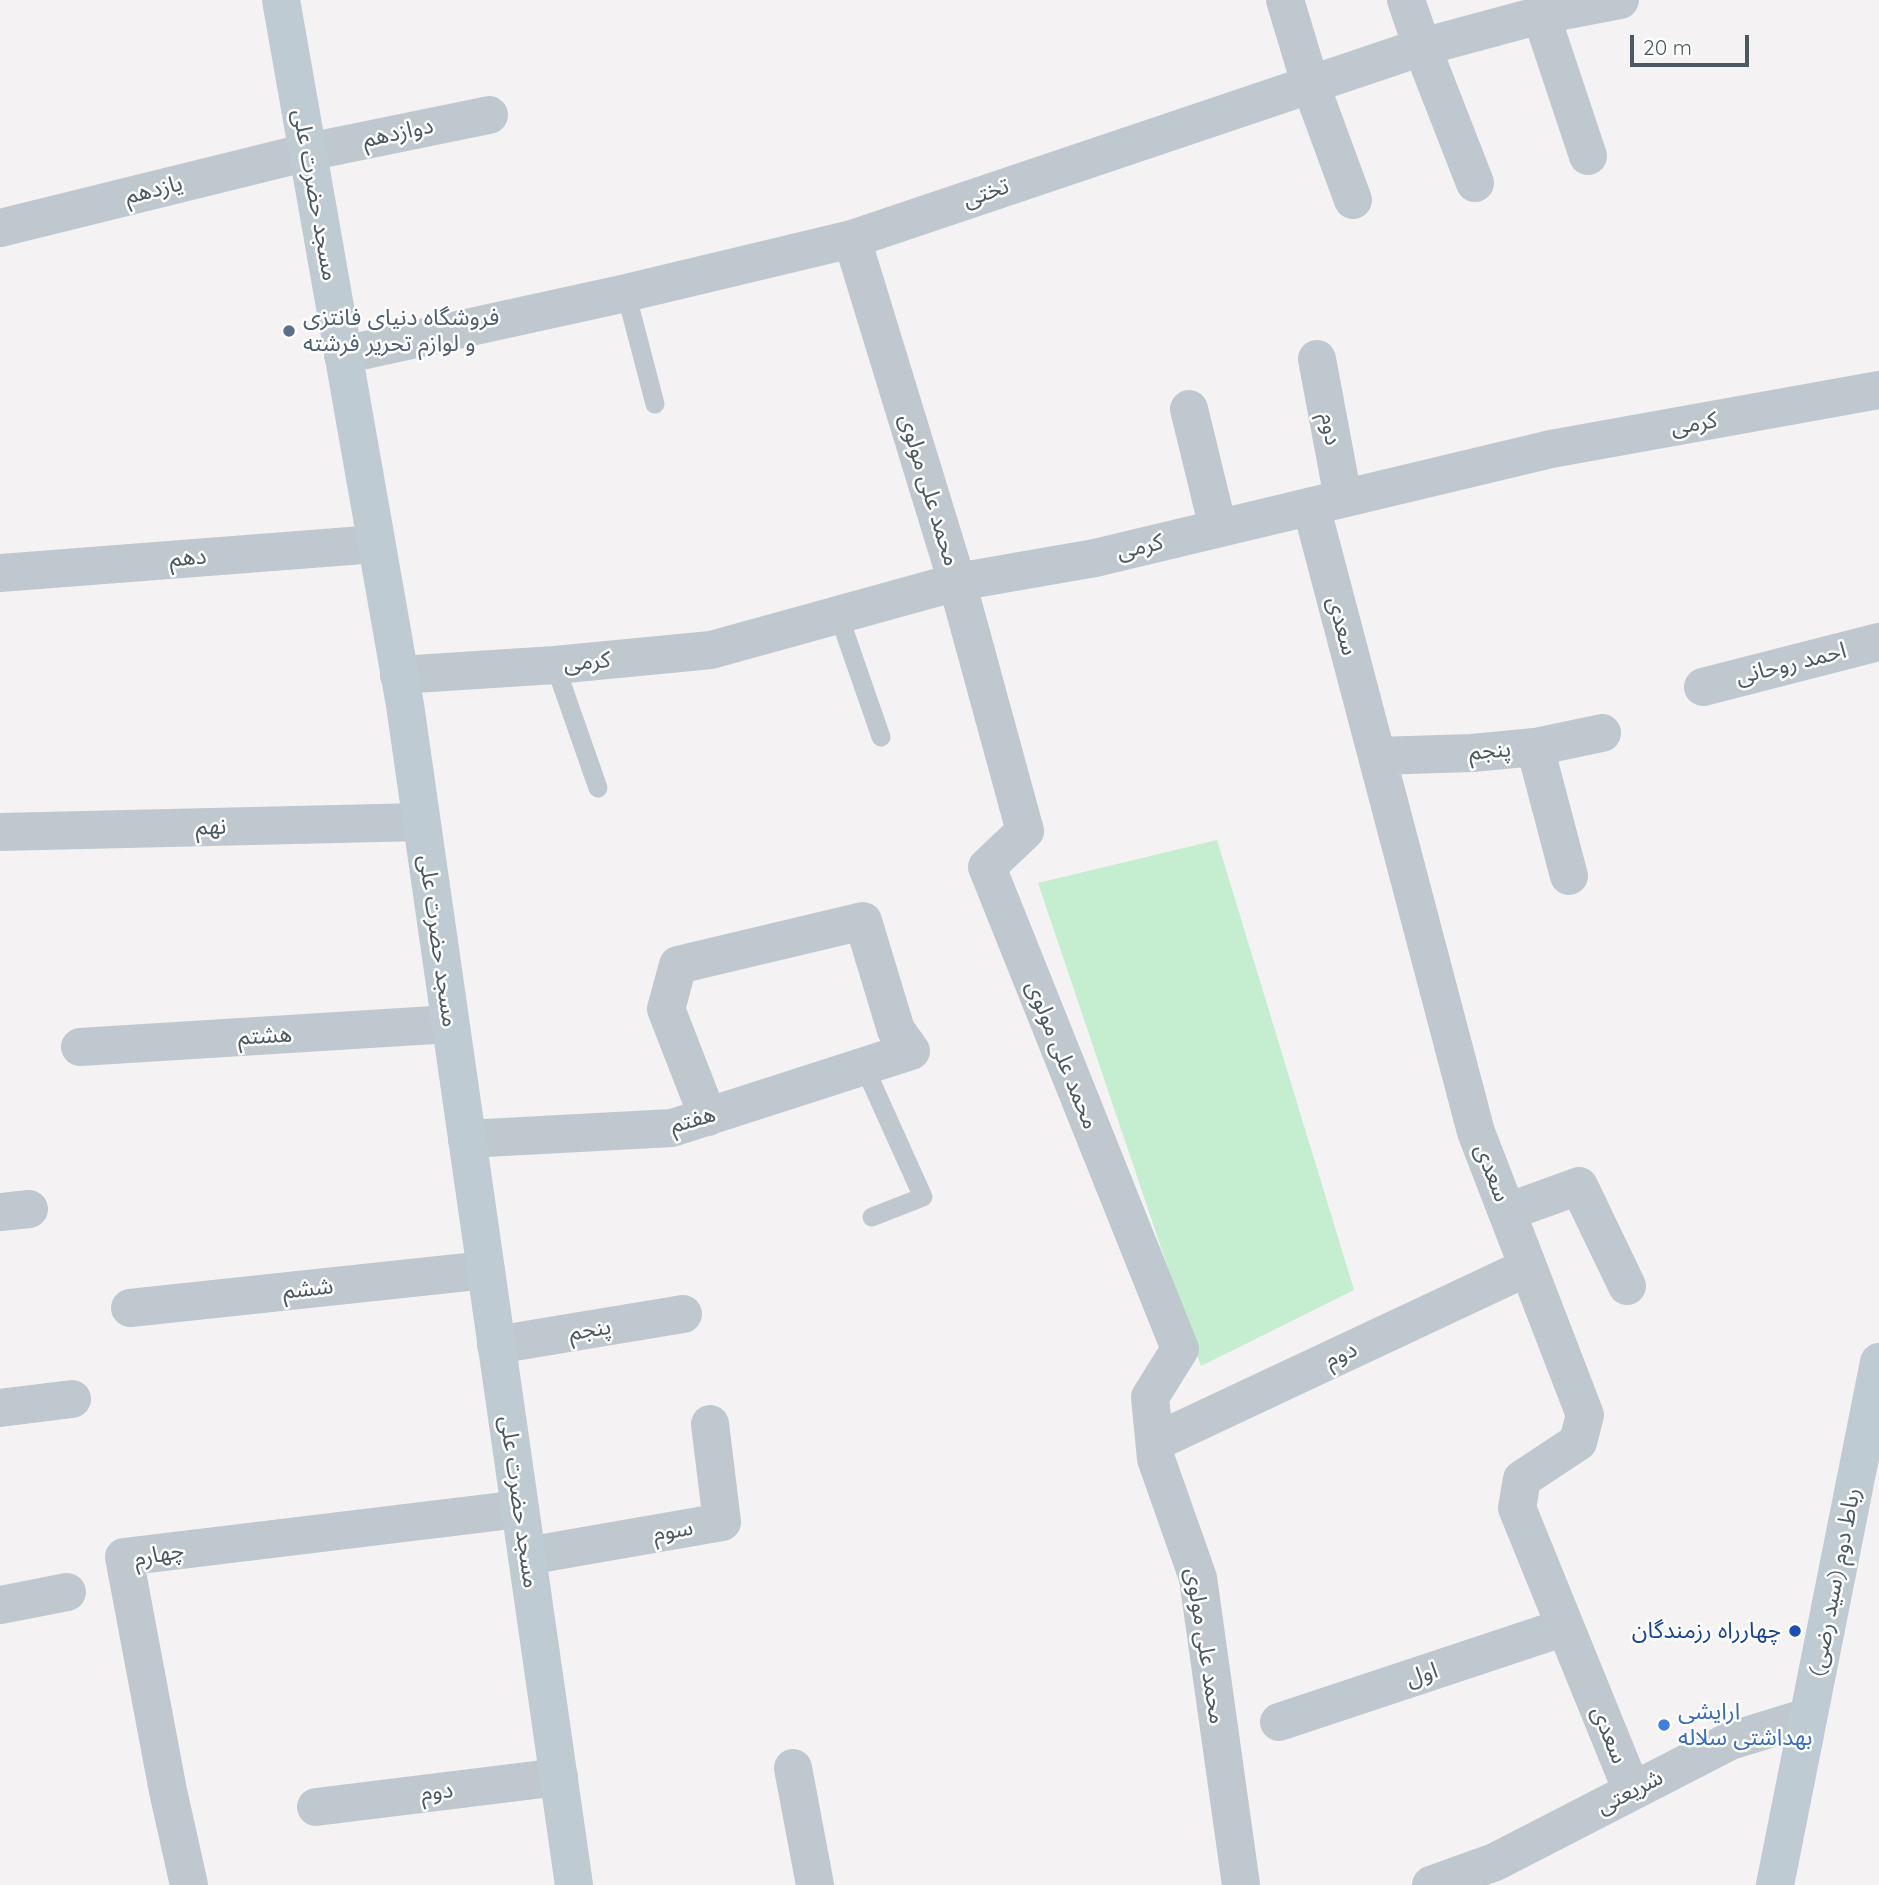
<!DOCTYPE html>
<html>
<head>
<meta charset="utf-8">
<style>
  body { margin:0 }
  #map { position:relative; width:1879px; height:1885px; overflow:hidden; background:#f4f2f2; font-family:Quicksand,sans-serif }
  canvas { display:block }
  .scale { position:absolute; left:1630px; top:35px; width:119px; height:32px; box-sizing:border-box; border:4px solid #4a585f; border-top:0; padding-left:9px; font-size:21px; line-height:24px; white-space:nowrap; color:#4a585f; -webkit-text-stroke:5px #fff; paint-order:stroke }
</style>
</head>
<body>
<div id="map">
<canvas width="1879" height="1885"></canvas>
<div class="scale">20 m</div>
</div>
<script>
const context = document.querySelector('canvas').getContext('2d');
context.lineJoin = 'round';
function fill(path, color) { context.fillStyle = color; context.fill(path, 'evenodd'); }
const shape = rows => new Path2D(rows.map(r => 'M' + r).join(''));
function trace(path, color, width, dash) { context.strokeStyle = color; context.lineWidth = width; context.lineCap = dash ? 'butt' : 'round'; context.setLineDash(dash || []); context.stroke(path); }
function label(font, color, halo, rows, align = 'center') {
  context.font = font + ' Quicksand,"Noto Sans Arabic",sans-serif'; context.lineWidth = 5; context.setLineDash([]); context.textBaseline = 'middle'; context.strokeStyle = halo; context.fillStyle = color; for (const [text, x, y, turn = 0] of rows) {
    context.save(); context.translate(x, y); context.rotate((+turn || 0) * Math.PI / 180); context.textAlign = isNaN(turn) ? turn : align; if (halo) context.strokeText(text, 0, 0); context.fillText(text, 0, 0); context.restore();
  }
}
const green = shape([
  [1217,840,1354,1290,1201,1366,1038,883]
]);
const lane = shape([
  [626,293,655,404],
  [838,613,881,737],
  [555,665,598,788],
  [864,1066,923,1197,872,1217]
]);
const street = shape([
  [1285,0,1310,83,1353,200],
  [1406,0,1422,47,1475,183],
  [1541,15,1588,156],
  [0,228,308,152,489,115],
  [852,239,957,582,1025,831,987,867,1180,1349,1150,1397,1156,1459,1198,1578,1241,1885],
  [343,355,626,293,852,239,1422,47,1541,15,1620,0],
  [1317,359,1343,498],
  [1189,409,1218,528],
  [1311,506,1476,1132,1585,1415,1578,1442,1522,1479,1517,1508,1632,1791],
  [0,573,376,544],
  [399,675,555,665,711,650,957,582,1095,558,1551,449,1879,390],
  [1703,687,1879,642],
  [1535,747,1569,876],
  [1377,756,1472,753,1535,747,1602,733],
  [0,832,421,822],
  [80,1047,450,1024],
  [467,1139,672,1128,911,1051,896,1030,863,921,678,965,666,1009,708,1117],
  [0,1212,29,1209],
  [1507,1212,1579,1186,1627,1286],
  [130,1308,486,1270],
  [496,1345,683,1314],
  [0,1408,72,1399],
  [1155,1442,1528,1267],
  [527,1556,722,1522,710,1424],
  [0,1605,67,1592],
  [1279,1722,1565,1627],
  [793,1768,815,1885],
  [316,1807,559,1777],
  [189,1885,168,1791,124,1557,520,1509],
  [1431,1885,1495,1862,1730,1741,1808,1717]
]);
const secondary = shape([
  [281,0,405,705,574,1885],
  [1775,1885,1879,1362]
]);
const markers = [
  [289,331,7,"#5c6f8a"],
  [1795,1631,7,"#1a4fb4"],
  [1664,1725,7,"#3f7fe0"]
];
const streetNames = [
  ["دوازدهم",398,133,-12],
  ["یازدهم",154,190,-14],
  ["تختی",986,193,-19],
  ["مسجد حضرت علی",315,195,80],
  ["کرمی",1694,424,-10],
  ["دوم",1330,429,79],
  ["محمد علی مولوی",929,490,73],
  ["کرمی",1140,547,-13],
  ["دهم",188,558,-4],
  ["سعدی",1342,626,75],
  ["کرمی",587,662,-5],
  ["احمد روحانی",1791,664,-14],
  ["پنجم",1490,751,-5],
  ["نهم",211,827,-1],
  ["مسجد حضرت علی",438,941,82],
  ["هشتم",265,1036,-3],
  ["محمد علی مولوی",1062,1055,68],
  ["هفتم",693,1120,-16],
  ["سعدی",1492,1173,69],
  ["ششم",308,1289,-6],
  ["پنجم",590,1330,-9],
  ["دوم",1341,1355,-25],
  ["مسجد حضرت علی",519,1502,82],
  ["سوم",673,1531,-10],
  ["چهارم",159,1555,-11],
  ["رباط دوم (سید رضی)",1835,1582,-79],
  ["محمد علی مولوی",1205,1646,81],
  ["اول",1422,1675,-18],
  ["سعدی",1609,1735,68],
  ["دوم",437,1792,-7],
  ["شریعتی",1630,1792,-27]
];
const serviceNames = [
  ["فروشگاه دنیای فانتزی",303,318],
  ["و لوازم تحریر فرشته",303,344]
];
const transitNames = [
  ["چهارراه رزمندگان",1781,1631]
];
const shopNames = [
  ["ارایشی",1678,1712],
  ["بهداشتی سلاله",1678,1738]
];
fill(green, '#c4eecf');
trace(lane, '#bec8ce', 19);
trace(street, '#bec8ce', 38);
trace(secondary, '#bfcbd2', 38);
for (const [x, y, r, color] of markers) { const dot = new Path2D(); dot.arc(x, y, r, 0, 2 * Math.PI); context.fillStyle = color; context.fill(dot); trace(dot, '#fff', 2.5); }
label('23px', '#4a585f', '#fff', streetNames);
label('23px', '#4e5e75', '#fff', serviceNames, 'left');
label('23px', '#164399', '#fff', transitNames, 'right');
label('23px', '#366cbe', '#fff', shopNames, 'left');
</script>
</body>
</html>
